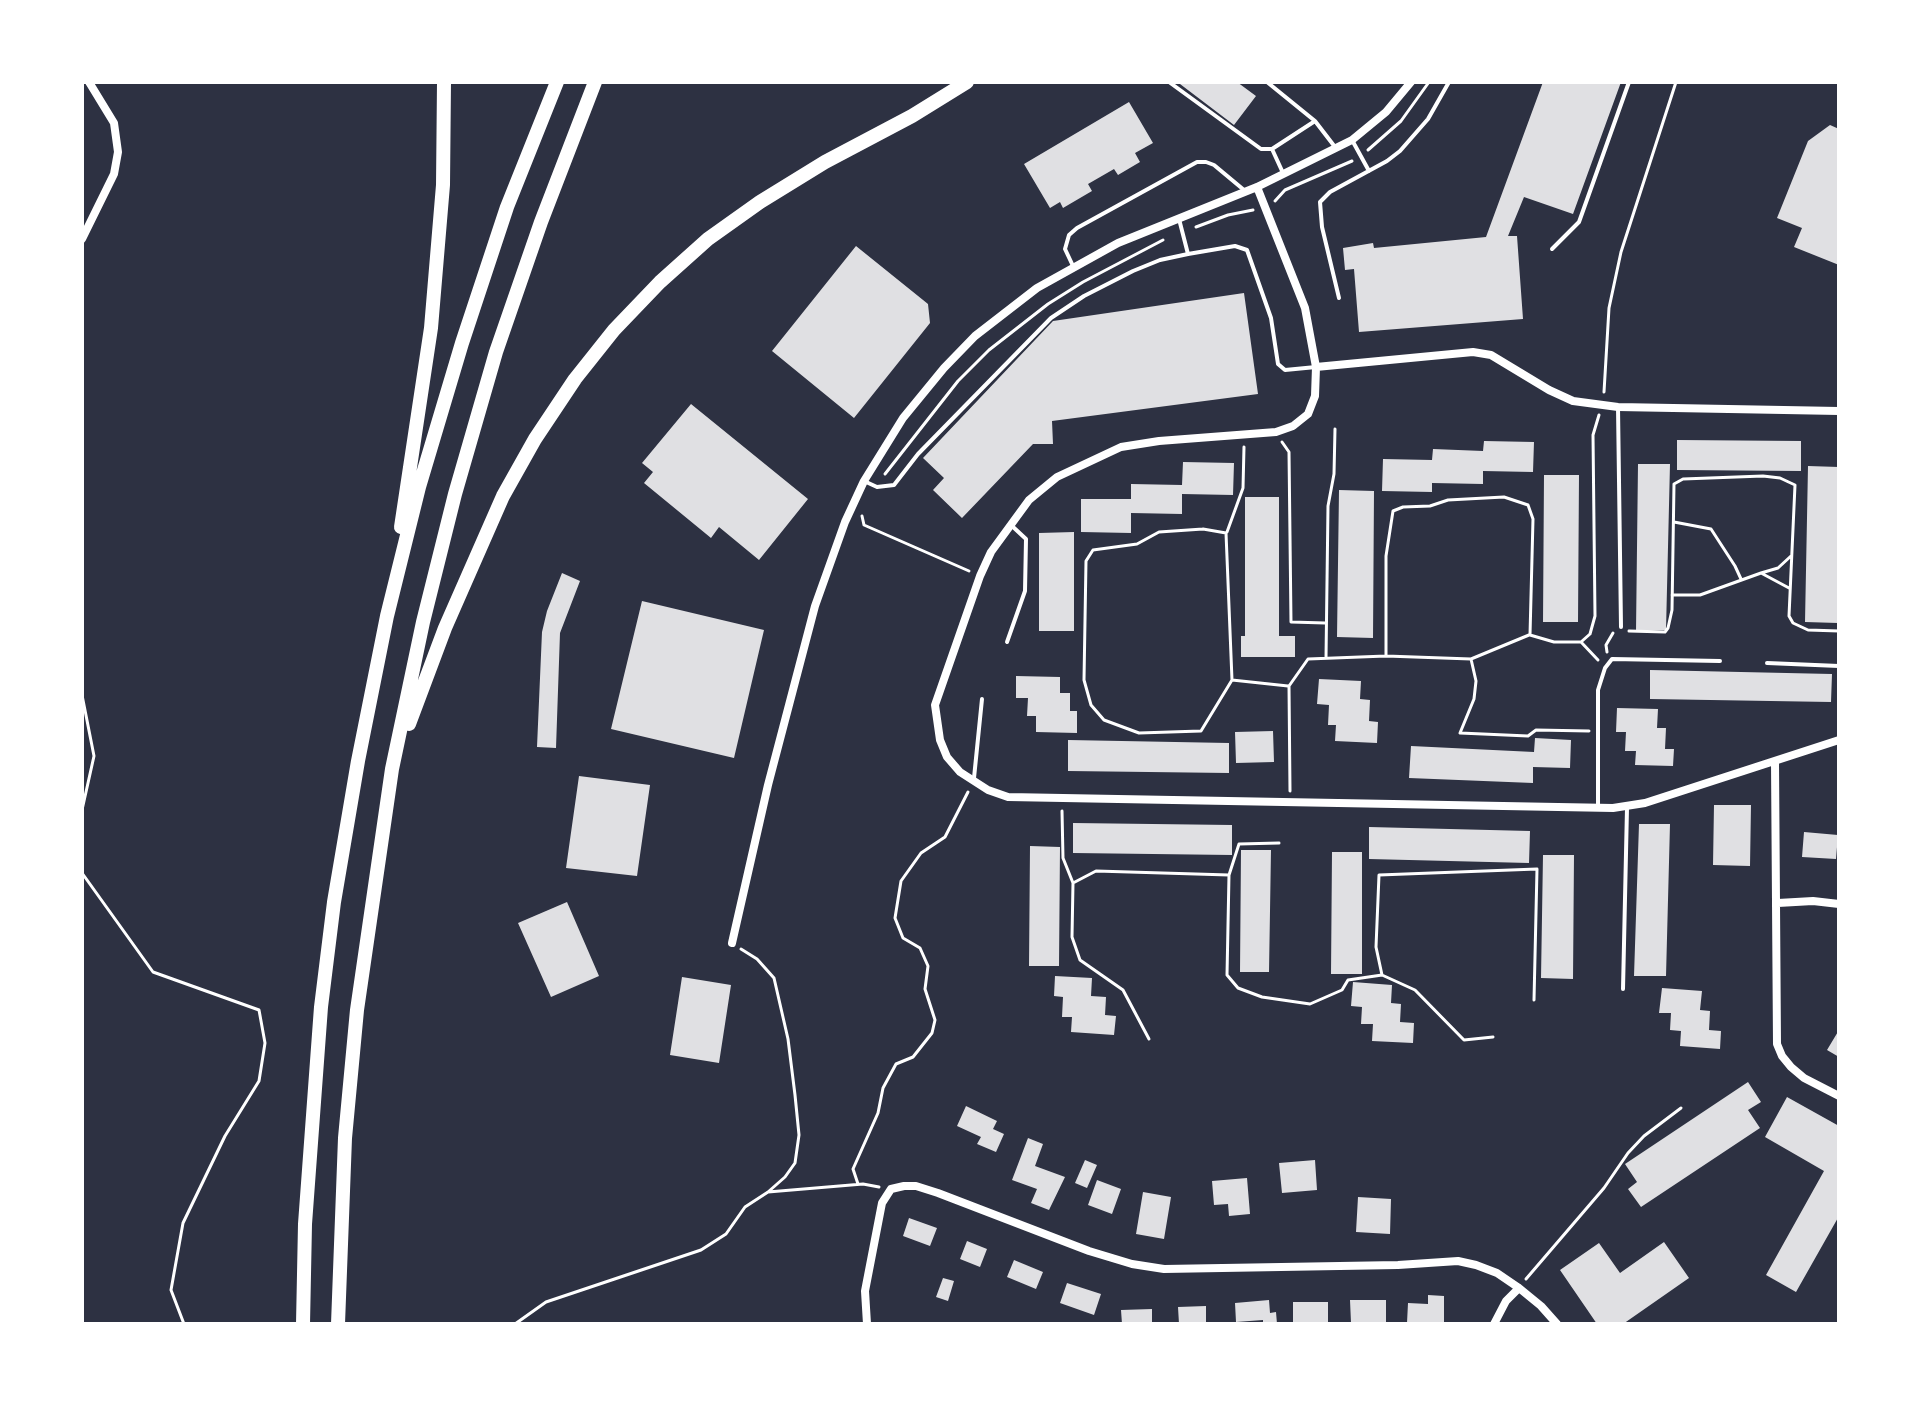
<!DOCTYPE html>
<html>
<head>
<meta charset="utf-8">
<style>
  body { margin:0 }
  #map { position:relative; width:1921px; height:1406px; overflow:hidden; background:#2d3142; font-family:Ubuntu,sans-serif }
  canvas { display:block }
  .frame { position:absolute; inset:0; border:84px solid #fff; pointer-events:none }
</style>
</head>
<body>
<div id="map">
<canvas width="1921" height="1406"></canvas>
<div class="frame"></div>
</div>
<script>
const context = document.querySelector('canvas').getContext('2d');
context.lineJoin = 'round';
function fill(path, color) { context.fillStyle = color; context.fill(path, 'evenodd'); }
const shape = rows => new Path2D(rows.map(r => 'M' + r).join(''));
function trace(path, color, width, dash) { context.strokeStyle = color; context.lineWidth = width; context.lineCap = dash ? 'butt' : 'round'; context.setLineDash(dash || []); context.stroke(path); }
const building = shape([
  [1181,82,1237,82,1256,96,1234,125,1180,84],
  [1543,82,1621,82,1573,214,1524,197,1508,236,1517,236,1523,319,1359,332,1354,269,1345,270,1343,248,1373,243,1374,248,1486,237],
  [1129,102,1153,143,1135,153,1140,162,1118,175,1114,169,1088,184,1092,191,1063,208,1060,202,1050,208,1024,164],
  [1830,125,1839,129,1839,265,1794,247,1802,228,1777,218,1808,141],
  [856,246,928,304,930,323,854,418,772,351],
  [1244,293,1258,394,1052,421,1053,444,1033,444,962,518,933,490,944,478,923,458,1053,321],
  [691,404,808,499,759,560,719,527,711,538,644,483,653,472,642,463],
  [1677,440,1801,441,1801,471,1677,470],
  [1484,441,1534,442,1533,472,1483,471,1483,484,1432,483,1432,492,1382,491,1383,459,1432,460,1433,449,1483,451],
  [1183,462,1234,463,1233,495,1182,494,1182,514,1131,513,1131,533,1081,532,1081,499,1131,499,1131,484,1182,485],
  [1638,464,1670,464,1666,630,1636,631],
  [1808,466,1839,467,1838,623,1805,622],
  [1544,475,1579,475,1578,622,1543,622],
  [1339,490,1374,491,1373,638,1337,637],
  [1245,497,1279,497,1279,636,1295,636,1295,657,1241,657,1241,636,1245,636],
  [1074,532,1074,631,1039,631,1039,533],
  [562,573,580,581,560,633,556,748,537,747,542,632,547,611],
  [642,601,764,630,734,758,611,729],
  [1650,670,1832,674,1831,702,1650,699],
  [1016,676,1060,677,1060,693,1070,693,1070,711,1077,711,1077,733,1036,732,1036,716,1027,716,1028,698,1016,698],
  [1319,679,1361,681,1360,699,1370,700,1369,721,1378,722,1377,743,1335,741,1336,725,1328,725,1329,705,1317,704],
  [1617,708,1658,709,1657,728,1666,728,1665,749,1674,749,1673,766,1635,765,1636,751,1625,751,1626,732,1616,732],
  [1273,731,1274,762,1236,763,1235,732],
  [1535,738,1571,740,1570,768,1533,767,1533,783,1409,778,1411,746,1534,752],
  [1068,740,1229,743,1229,773,1068,771],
  [579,776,650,785,637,876,566,868],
  [1714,805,1751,805,1750,866,1713,865],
  [1073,823,1232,825,1232,855,1073,853],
  [1639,824,1670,824,1666,976,1634,976],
  [1369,827,1530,831,1529,863,1369,859],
  [1804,832,1838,835,1836,859,1802,857],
  [1030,846,1060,847,1059,966,1029,966],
  [1241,850,1271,850,1269,972,1240,972],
  [1332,852,1362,852,1362,974,1331,974],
  [1543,855,1574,855,1573,979,1541,978],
  [567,902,599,976,551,997,518,923],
  [1055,976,1092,978,1091,996,1106,997,1105,1015,1116,1016,1114,1035,1071,1032,1072,1017,1062,1017,1063,997,1054,996],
  [682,977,731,985,719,1063,670,1055],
  [1353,982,1392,985,1391,1003,1401,1004,1400,1022,1414,1023,1413,1043,1372,1041,1373,1024,1361,1024,1362,1007,1351,1006],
  [1662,988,1702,991,1700,1010,1710,1011,1709,1030,1721,1031,1720,1049,1680,1046,1681,1031,1670,1030,1671,1013,1659,1013],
  [1839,1030,1839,1057,1827,1050],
  [1748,1082,1761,1102,1748,1110,1760,1128,1641,1207,1628,1189,1637,1182,1625,1164],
  [1787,1097,1839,1126,1839,1216,1796,1292,1766,1275,1824,1171,1765,1137],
  [966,1106,997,1121,993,1129,1004,1134,996,1152,977,1144,981,1137,957,1126],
  [1028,1138,1043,1144,1035,1166,1065,1177,1049,1210,1031,1203,1037,1189,1012,1180],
  [1085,1160,1097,1165,1087,1188,1075,1183],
  [1315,1160,1317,1190,1282,1193,1279,1163],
  [1247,1178,1250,1214,1229,1216,1228,1204,1214,1205,1212,1181],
  [1097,1180,1121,1189,1112,1214,1088,1205],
  [1143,1192,1171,1197,1164,1239,1136,1234],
  [1358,1197,1391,1199,1390,1234,1356,1232],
  [909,1218,937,1228,930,1246,903,1236],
  [967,1241,987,1249,980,1267,960,1259],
  [1664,1242,1689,1278,1623,1324,1597,1324,1560,1270,1599,1243,1620,1273],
  [1014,1260,1043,1272,1036,1289,1007,1277],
  [943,1278,954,1281,948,1301,936,1297],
  [1067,1283,1101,1294,1094,1315,1060,1303],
  [1428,1295,1444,1296,1444,1323,1407,1323,1408,1303,1428,1304],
  [1269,1300,1270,1313,1276,1312,1277,1324,1263,1324,1263,1320,1236,1322,1235,1303],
  [1350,1300,1386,1300,1386,1322,1351,1323],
  [1293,1302,1328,1302,1328,1323,1293,1323],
  [1206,1306,1206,1324,1179,1324,1178,1307],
  [1152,1309,1152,1324,1122,1324,1121,1310]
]);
const path = shape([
  [1368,150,1401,121,1429,82],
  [1275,201,1285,190,1352,161],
  [1196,227,1228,215,1253,210],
  [1604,392,1609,308,1621,252,1676,82],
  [1282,442,1289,452,1291,622,1325,623],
  [885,474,958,381,989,350,1048,304,1083,282,1163,240],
  [862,516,864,525,969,571],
  [1674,522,1711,529,1735,566,1741,579],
  [1203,529,1226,533,1232,680,1201,731,1139,733,1104,720,1091,705,1084,680,1086,561,1093,550,1137,544,1159,532,1203,529],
  [1227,532,1243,488,1244,447],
  [1761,573,1778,568,1791,556],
  [1672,595,1700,595,1761,573,1789,588],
  [1629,631,1665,632,1668,628,1672,610,1674,484,1683,479,1763,476,1780,478,1795,485,1789,616,1793,623,1808,630,1839,631],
  [1581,642,1598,660],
  [1607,652,1606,645,1613,633],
  [1386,656,1386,556,1393,511,1403,507,1430,506,1448,500,1504,497,1528,505,1533,519,1530,635,1554,642,1581,642,1590,634,1595,616,1593,435,1599,415],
  [1326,658,1328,506,1334,474,1335,429],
  [1471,659,1476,681,1474,699,1460,733,1528,736,1536,730,1589,731],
  [1232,680,1288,686],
  [82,695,94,756,82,810],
  [1290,791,1289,686,1308,659,1386,656,1471,659,1529,635],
  [1062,811,1063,858,1073,883,1072,937,1080,960,1123,990,1149,1039],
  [1279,843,1239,844,1229,875,1227,975,1238,988,1262,997,1310,1004,1342,990,1348,980,1382,975,1376,947,1379,875,1537,869,1534,1000],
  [82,873,153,972,259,1010,265,1043,259,1081,225,1136,183,1223,171,1290,184,1324],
  [1073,883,1096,871,1229,875],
  [741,949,757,959,774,978,788,1039,795,1095,799,1135,795,1163,785,1177,768,1192],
  [1382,975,1415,990,1464,1040,1493,1037],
  [858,1184,853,1169,878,1113,883,1088,896,1064,913,1057,932,1033,935,1020,925,989,928,966,920,948,903,938,895,918,901,881,921,853,945,837,968,792],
  [1526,1279,1604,1188,1628,1153,1644,1136,1681,1108],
  [515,1324,546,1302,701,1250,726,1234,745,1207,768,1192,863,1184,879,1187]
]);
const service = shape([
  [1169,82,1261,149,1272,149],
  [1267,82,1315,121,1335,147],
  [1352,140,1369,171],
  [1283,173,1272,149,1315,121],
  [1179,219,1188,254,1235,246,1247,250,1271,318,1278,364,1285,370,1316,367],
  [1552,249,1579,222,1629,82],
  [1073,266,1065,249,1069,235,1077,228,1197,162,1206,162,1214,165,1244,190],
  [1339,298,1322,227,1320,202,1330,192,1387,161,1400,151,1428,119,1449,82],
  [1618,407,1621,627],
  [864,481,877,487,894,485,918,454,1051,318,1084,296,1133,271,1160,260,1188,254],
  [1007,642,1025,591,1026,539,1012,526],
  [1767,663,1839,666],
  [974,778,982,699],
  [1598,806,1598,690,1605,668,1612,659,1720,661],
  [1623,989,1627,808]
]);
const minor = shape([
  [1257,187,1305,308,1316,367,1315,396,1308,414,1293,426,1276,432,1159,441,1121,447,1057,477,1029,500,991,552,980,576,935,705,940,740,947,757,960,772,988,790,1008,797,1613,808,1645,803,1839,740],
  [82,239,114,174,118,152,114,123,89,82],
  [1316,367,1473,352,1491,355,1549,390,1573,401,1618,407,1839,411],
  [1775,762,1777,1044,1782,1056,1791,1067,1804,1078,1839,1096],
  [1778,903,1813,901,1839,904],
  [732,943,768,785,815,606,845,522,864,481,903,418,944,368,975,336,1037,288,1118,243,1257,187,1352,140,1386,112,1411,82],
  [867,1324,865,1291,882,1203,891,1189,904,1186,916,1186,938,1193,1089,1251,1132,1264,1164,1269,1398,1265,1458,1261,1476,1265,1497,1273,1519,1288,1541,1306,1557,1324],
  [1494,1324,1506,1301,1519,1288]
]);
const motorway = shape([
  [401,527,431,328,443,185,444,82],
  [409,724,445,628,503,496,535,439,575,379,614,330,660,282,708,239,760,202,825,162,912,116,967,82],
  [303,1324,305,1224,321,1007,334,902,358,761,387,616,419,487,462,343,507,207,557,82],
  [338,1324,345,1138,357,1010,392,769,423,622,455,494,496,352,541,222,595,82]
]);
fill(building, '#e0e0e3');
trace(path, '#fff', 3);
trace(service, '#fff', 4);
trace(minor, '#fff', 8);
trace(motorway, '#fff', 14);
</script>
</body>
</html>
